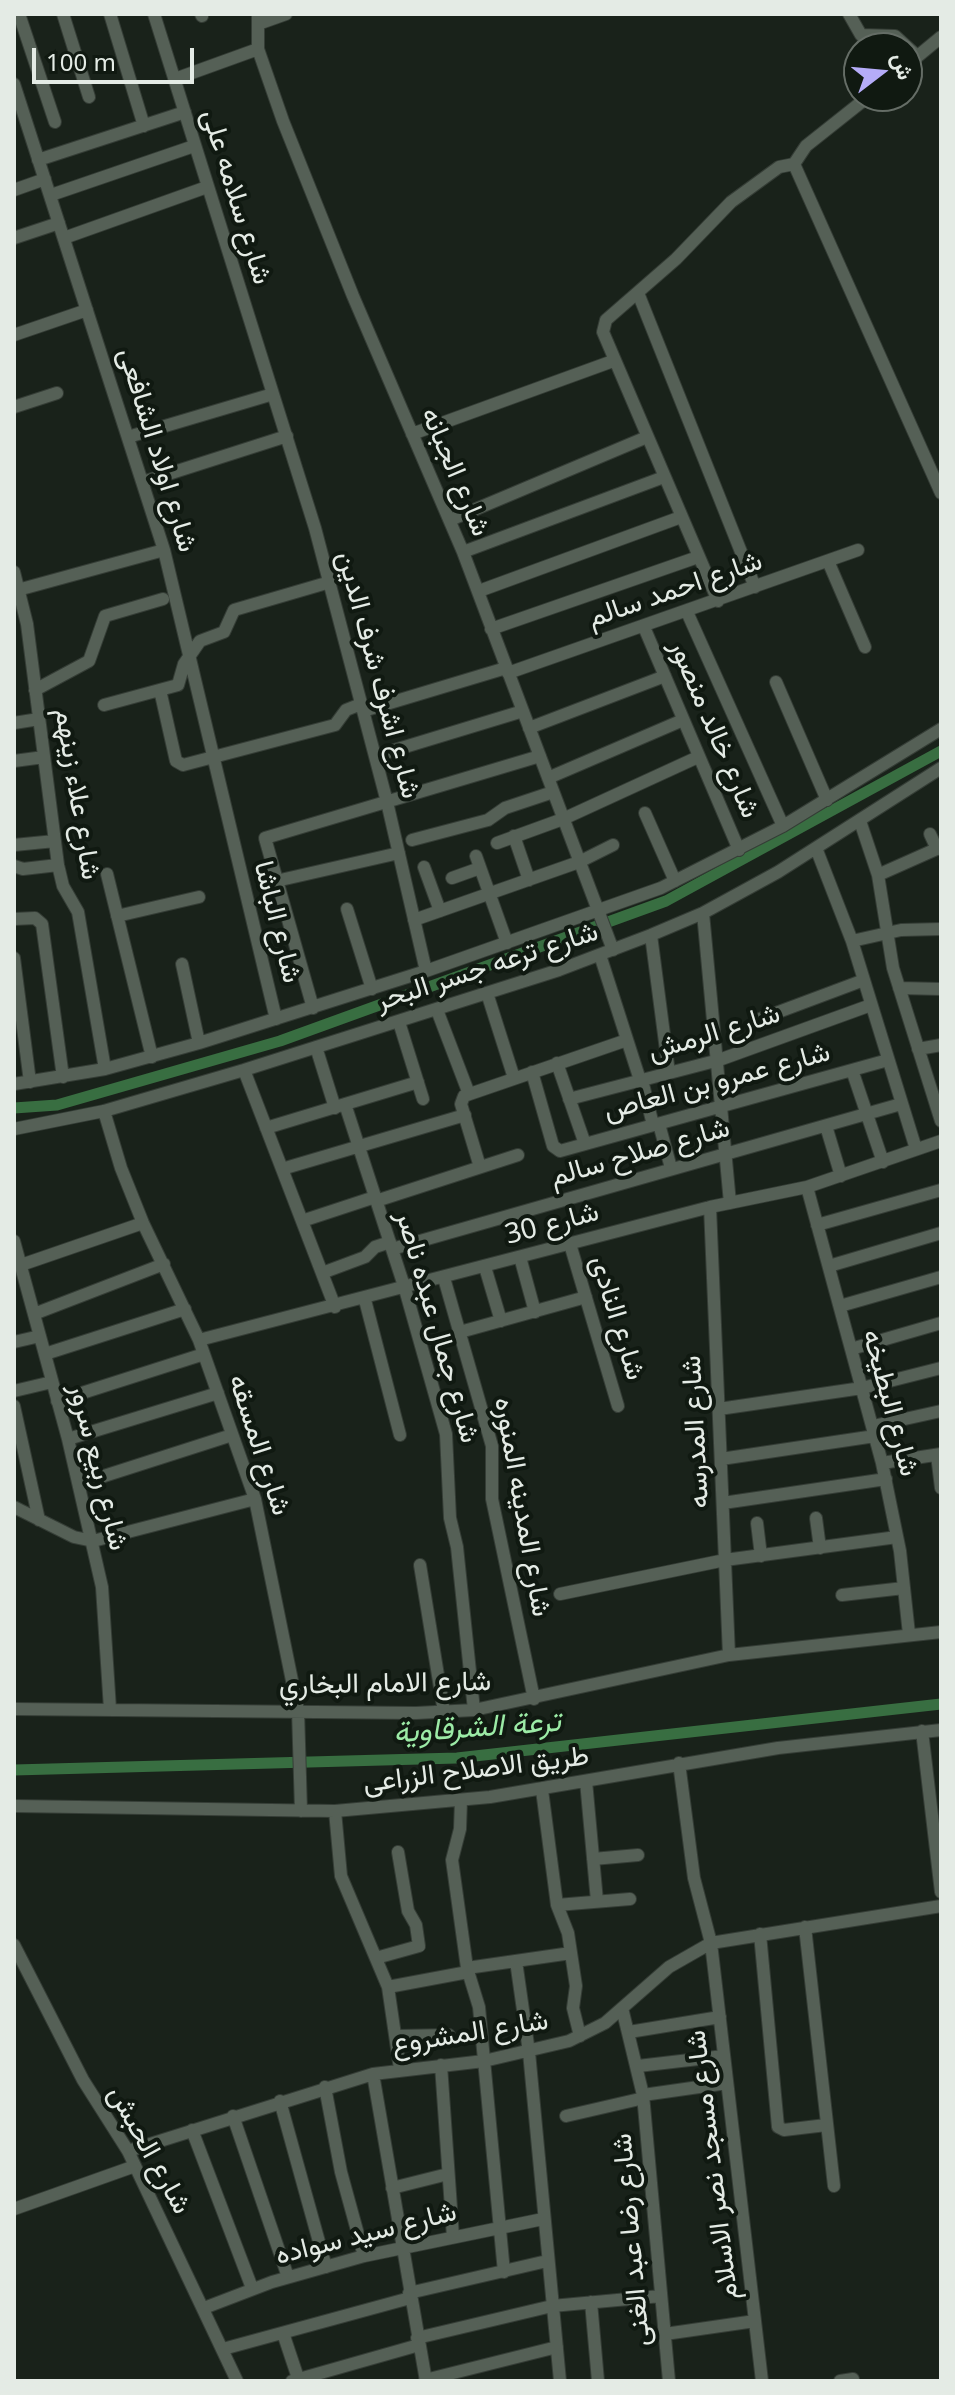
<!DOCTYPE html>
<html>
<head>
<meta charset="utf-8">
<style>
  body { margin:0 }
  #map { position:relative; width:955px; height:2395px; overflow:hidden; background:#19221a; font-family:"Noto Sans",Vazirmatn,sans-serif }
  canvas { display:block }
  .frame { position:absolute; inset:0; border:16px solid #e4ebe5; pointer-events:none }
  .north { position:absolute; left:843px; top:32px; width:80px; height:80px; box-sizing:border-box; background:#101911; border:2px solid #656d66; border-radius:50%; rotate:74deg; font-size:22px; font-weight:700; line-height:32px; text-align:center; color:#e4ebe5 }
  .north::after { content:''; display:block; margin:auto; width:28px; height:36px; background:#b5acf8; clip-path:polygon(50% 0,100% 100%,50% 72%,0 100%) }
  .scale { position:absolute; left:32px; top:48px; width:162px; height:36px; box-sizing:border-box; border:4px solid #e4ebe5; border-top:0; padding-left:10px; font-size:24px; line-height:28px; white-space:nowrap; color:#e4ebe5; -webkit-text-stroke:6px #101911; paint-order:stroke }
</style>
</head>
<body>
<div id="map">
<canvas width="955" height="2395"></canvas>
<div class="frame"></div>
<div class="north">ش</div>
<div class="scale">100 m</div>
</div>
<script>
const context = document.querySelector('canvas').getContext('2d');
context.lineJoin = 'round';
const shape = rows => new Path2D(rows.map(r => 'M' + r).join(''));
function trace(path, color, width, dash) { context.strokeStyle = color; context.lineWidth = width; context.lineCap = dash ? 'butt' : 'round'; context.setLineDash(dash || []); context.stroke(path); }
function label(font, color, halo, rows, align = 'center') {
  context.font = font + ' "Noto Sans",Vazirmatn,sans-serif'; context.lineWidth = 8; context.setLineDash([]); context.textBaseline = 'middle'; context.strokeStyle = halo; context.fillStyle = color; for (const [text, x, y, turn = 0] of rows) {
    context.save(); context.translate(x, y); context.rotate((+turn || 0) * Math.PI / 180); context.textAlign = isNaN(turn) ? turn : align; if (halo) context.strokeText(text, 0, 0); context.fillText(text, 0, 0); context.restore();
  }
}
const canal = shape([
  [14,1108,57,1105,280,1041,666,901,941,751],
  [14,1770,457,1758,941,1704]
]);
const minor = shape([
  [19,14,55,122],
  [63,14,89,97],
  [110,14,144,126],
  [154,14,315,528,387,802,426,971],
  [201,14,202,16],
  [258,14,258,49,283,121,353,296,463,552,613,950],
  [849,14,861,35,895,36,917,56],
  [258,24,286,14],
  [907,65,941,37],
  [175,79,258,49],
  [14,84,164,550,276,1019],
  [38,160,185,112],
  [794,164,806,146,869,96],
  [14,190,45,179],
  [51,195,194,146],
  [14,238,59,223],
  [64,238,207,187],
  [638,293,755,587],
  [14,335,87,310],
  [14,407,57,393],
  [412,434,613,361],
  [128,437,273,394],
  [143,482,287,436],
  [450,520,647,437],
  [463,552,664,477],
  [828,561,865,647],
  [14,572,27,624,58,865,63,886,78,912,105,1069],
  [14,591,164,550],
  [479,591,681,517],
  [718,601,603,332,606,320,676,259,731,202,779,167,794,164,941,493],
  [687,612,783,826],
  [644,627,739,850],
  [491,629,698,557],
  [508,673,858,550],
  [776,682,827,800],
  [35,690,89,661,105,616,163,599],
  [160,690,176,761,183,765,335,725,346,710,361,704],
  [104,705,178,685,184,664,200,641,224,632,234,610,330,582],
  [363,711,506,668],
  [14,723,39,719],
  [529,728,665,676],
  [375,756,523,711],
  [14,761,44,757],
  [548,778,683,720],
  [645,813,675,881],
  [860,821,878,875,893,968,941,1121],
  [930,834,937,849],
  [514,836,529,880],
  [412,840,488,820,505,808,553,792],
  [497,843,563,819,698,757],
  [14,845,55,841],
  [816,848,852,941,916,1149],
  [476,856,507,943],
  [14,866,23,869,58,865],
  [424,867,440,911],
  [107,874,152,1057],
  [878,875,941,847],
  [452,878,480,868],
  [276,881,399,853],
  [347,909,372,989],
  [703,913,730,1203],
  [117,916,199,897],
  [14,919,35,918,42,924,63,1077],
  [414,920,579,862,613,845],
  [651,935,669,1073],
  [852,941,901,930,941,929],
  [600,955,640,1080],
  [14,958,30,1082],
  [182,964,199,1043],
  [899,988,941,989],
  [487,993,514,1078],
  [313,1008,265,838,540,756],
  [437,1010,469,1094],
  [757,1020,864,980],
  [399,1022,423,1099],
  [316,1047,335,1108],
  [918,1049,941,1045],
  [557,1063,585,1144],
  [244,1070,335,1307],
  [852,1070,883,1162],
  [532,1072,553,1146,560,1151,888,1060],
  [642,1080,653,1125],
  [14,1084,105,1069,199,1043,426,971,661,888,783,826,941,729],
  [569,1099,719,1060,871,1005],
  [345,1104,405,1289,446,1434,450,1518,457,1547,474,1710],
  [104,1111,121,1168,143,1223,199,1340,255,1499,298,1710,301,1811],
  [659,1124,671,1168],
  [826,1126,841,1176],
  [266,1128,418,1082],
  [14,1129,104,1111,244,1070,559,970,651,935,703,913,778,872,941,768],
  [480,1167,461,1104,464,1096,627,1040],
  [282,1169,465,1115],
  [807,1187,882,1463,900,1551,909,1634],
  [376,1201,518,1155],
  [710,1207,729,1655],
  [302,1221,375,1197],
  [817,1225,941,1190],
  [14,1241,68,1439,102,1587,110,1709],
  [570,1244,618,1406],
  [392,1249,901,1104],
  [520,1257,535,1312],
  [21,1265,143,1223],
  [829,1266,941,1233],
  [485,1267,501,1321],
  [322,1273,365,1257,375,1247,390,1242],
  [444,1278,492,1446,492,1499,534,1699],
  [365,1300,400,1435],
  [840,1306,941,1277],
  [34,1314,164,1264],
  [460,1332,586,1297],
  [199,1340,710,1207,807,1187,941,1141],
  [14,1342,40,1336],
  [851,1349,941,1323],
  [45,1354,185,1309],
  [14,1391,52,1382],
  [57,1401,204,1354],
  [14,1406,39,1520],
  [719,1409,862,1388,941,1368],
  [873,1426,941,1411],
  [68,1439,218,1393],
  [937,1455,941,1488],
  [721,1459,875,1436],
  [882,1463,941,1454],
  [79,1484,232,1435],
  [723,1503,886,1479],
  [14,1507,74,1537,93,1541,255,1499],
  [816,1518,820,1548],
  [757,1523,761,1556],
  [420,1565,444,1712],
  [560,1594,725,1560,897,1537],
  [842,1595,904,1588],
  [14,1709,416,1713,474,1710,729,1655,941,1632],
  [922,1731,941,1892],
  [679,1763,694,1878,711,1943,762,2381],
  [586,1781,597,1901],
  [542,1790,557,1905,568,1933,576,1986,573,2008,580,2036],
  [461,1800,460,1829,452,1860,467,1968,479,2007,504,2272],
  [14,1806,335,1811,490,1797,778,1748,941,1730],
  [335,1811,341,1876,388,1987,400,2069],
  [593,1859,638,1855],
  [557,1905,630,1899],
  [805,1927,834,2186],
  [760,1934,778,2127,784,2130,826,2125],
  [14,1945,83,2080,128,2151,237,2381],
  [376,1958,419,1946,416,1925,408,1911,398,1852],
  [516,1961,529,2052,560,2381],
  [467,1968,571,1953],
  [388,1987,468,1972],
  [622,2008,643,2095,669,2381],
  [629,2032,720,2017],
  [396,2036,449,2035],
  [441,2065,453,2237],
  [638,2066,724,2056],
  [373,2074,426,2381],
  [325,2087,341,2172,364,2256],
  [643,2095,727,2083],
  [280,2101,326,2267],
  [233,2116,288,2277],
  [566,2116,644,2098],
  [192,2130,252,2288],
  [128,2151,373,2074,484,2061,569,2041,605,2023,669,1967,711,1943,941,1906],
  [392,2188,448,2174],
  [14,2209,135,2166],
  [409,2293,547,2261],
  [591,2302,598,2381],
  [204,2308,272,2282,364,2256,543,2219],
  [283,2333,299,2381],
  [665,2334,755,2321],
  [417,2338,552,2306,661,2296],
  [223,2349,410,2298],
  [425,2380,557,2347],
  [292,2381,419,2345],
  [840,2381,853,2379]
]);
const streetNames = [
  ["شارع سلامه على",236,197,73],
  ["شارع اولاد الشافعى",157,450,73],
  ["شارع الجبانه",455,472,67],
  ["شارع احمد سالم",675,590,-19],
  ["شارع اشرف شرف الدين",378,675,75],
  ["شارع خالد منصور",714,729,67],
  ["شارع علاء زينهم",77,794,81],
  ["شارع الباشا",277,922,76],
  ["شارع ترعه جسر البحر",487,967,-18],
  ["شارع الرمش",714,1033,-17],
  ["شارع عمرو بن العاص",717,1082,-15],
  ["شارع صلاح سالم",640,1153,-16],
  ["شارع 30",552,1224,-15],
  ["شارع النادى",617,1318,73],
  ["شارع جمال عبده ناصر",437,1327,74],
  ["شارع البطيخه",890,1403,75],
  ["شارع المدرسه",696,1432,-93],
  ["شارع المسقه",259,1445,72],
  ["شارع ربيع سرور",98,1467,76],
  ["شارع المدينه المنوره",522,1507,80],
  ["شارع الامام البخاري",385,1684,-1],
  ["طريق الاصلاح الزراعى",476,1770,-7],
  ["شارع المشروع",470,2033,-9],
  ["شارع الحبش",149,2150,61],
  ["شارع مسجد نصر الاسلام",713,2165,-97],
  ["شارع سيد سواده",366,2234,-14],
  ["شارع رضا عبد الغنى",632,2240,-95]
];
const waterNames = [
  ["ترعة الشرقاوية",477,1728,-4]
];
trace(canal, '#386e41', 11);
trace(minor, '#353d36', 14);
trace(minor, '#556056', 12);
label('28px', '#e4ebe5', '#101911', streetNames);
label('italic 30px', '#9ceba6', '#101911', waterNames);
</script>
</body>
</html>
